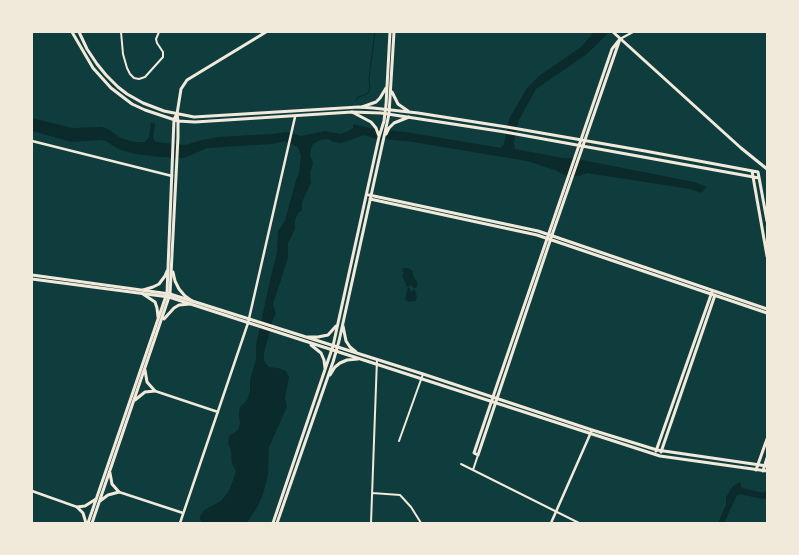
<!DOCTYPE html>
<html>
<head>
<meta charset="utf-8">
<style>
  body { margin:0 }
  #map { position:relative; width:799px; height:555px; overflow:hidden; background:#0f3d3e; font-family:Bitter,serif }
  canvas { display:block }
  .frame { position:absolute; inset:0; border:33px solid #f1e9da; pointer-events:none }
</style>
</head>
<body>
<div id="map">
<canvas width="799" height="555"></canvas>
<div class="frame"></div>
</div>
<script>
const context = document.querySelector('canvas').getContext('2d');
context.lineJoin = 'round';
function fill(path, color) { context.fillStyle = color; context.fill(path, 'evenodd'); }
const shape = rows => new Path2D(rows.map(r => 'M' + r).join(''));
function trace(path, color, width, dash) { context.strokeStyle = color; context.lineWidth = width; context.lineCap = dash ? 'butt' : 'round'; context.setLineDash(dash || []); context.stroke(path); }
const water = shape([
  [594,32,609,32,587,54,536,89,519,120,514,143,515,149,563,158,572,158,694,182,707,187,701,193,690,189,587,173,579,176,566,176,557,171,527,161,413,142,373,138,364,135,341,143,334,142,328,139,320,140,313,144,311,149,310,155,313,163,310,173,311,183,302,202,302,210,298,213,295,220,295,229,288,243,288,258,273,304,276,314,273,319,264,353,264,361,269,367,278,368,286,371,289,377,285,398,287,407,269,447,268,475,263,494,258,506,247,523,201,523,200,517,204,510,221,501,230,489,236,471,232,464,231,451,228,443,229,436,238,430,240,423,239,414,240,407,247,400,250,391,250,380,256,359,256,345,271,276,277,253,278,231,285,221,296,180,299,173,301,156,298,147,285,141,272,144,207,148,184,158,161,157,135,154,118,149,106,141,100,140,72,142,32,131,32,118,72,128,102,127,108,129,121,138,130,141,137,142,144,142,147,140,149,137,151,122,155,124,153,138,156,142,185,145,202,140,218,137,273,134,286,132,301,136,325,131,340,134,347,132,353,128,353,124,369,128,406,132,501,148,504,144,509,119,527,88,539,76,581,47],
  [402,268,408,268,412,270,414,278,418,283,416,288,414,288,411,285,407,287,402,275,404,274],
  [409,287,411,292,414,289,415,290,417,297,415,302,413,301,409,302,405,300,407,289],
  [740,482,743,493,737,495,724,523,718,523,726,505,726,497,733,486]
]);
const stream = shape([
  [356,101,357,98,368,93,370,88,369,78,375,32]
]);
const river = shape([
  [736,490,763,496,767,494]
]);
const minor = shape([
  [121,32,123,54,127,68,130,74,134,78,139,79,145,77,163,57,163,52,157,43,156,39,159,32],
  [620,39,633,32],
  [399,441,423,374],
  [461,464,579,523],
  [473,470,478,455],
  [372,493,400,495,411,507,421,523],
  [371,523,377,359]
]);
const tertiary = shape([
  [32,141,172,176],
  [155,391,218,412],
  [32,491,77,507],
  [119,492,183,513],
  [180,523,248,323,295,117],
  [551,523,592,430]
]);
const secondary = shape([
  [613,32,741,148,767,169],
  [620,39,552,235,478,455,474,453,497,385,612,49,620,39],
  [392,92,398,104,408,111],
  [362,107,376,102,380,98,386,88],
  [352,112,371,122,376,128,379,136],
  [177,114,181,89,187,80,266,32],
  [386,134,389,128,394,123,409,117],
  [369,195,538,231,767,309],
  [370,199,537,235,767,313],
  [32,275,170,294,423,374,592,430,657,450,767,466],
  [32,279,169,297,660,456,767,471],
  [343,326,346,341,350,347,356,352],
  [308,337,318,337,328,335,336,326],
  [311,345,321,353,324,360,325,368],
  [330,375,335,367,340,363,347,360,358,359],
  [656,451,712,292],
  [661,452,715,295],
  [273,523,333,346,379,137,384,121,386,105,390,32],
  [277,523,333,362,339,341,389,114,394,32]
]);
const primary = shape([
  [72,32,93,68,111,88,132,104,145,110,178,121,195,122,352,112,381,113,505,132,759,178],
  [79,32,87,49,97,64,106,75,118,87,127,94,143,103,164,111,194,117,359,107,373,108,418,113,507,127,645,151,758,172,767,221],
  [752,171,767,256],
  [173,272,175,281,179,289,185,296,192,301],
  [143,290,153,287,159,284,165,276,167,271],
  [143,294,155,302,157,308,158,317],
  [164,319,174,308,179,305,190,304],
  [145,370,147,382,155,391],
  [135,400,145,392,155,391],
  [756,470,767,439],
  [763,471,767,458],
  [110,473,112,484,119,492],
  [100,501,108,495,119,492],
  [77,507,85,506,96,499],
  [77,507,83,513,86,523],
  [88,523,167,293,174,119,177,114],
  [92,523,170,294,178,137,178,121,177,114]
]);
fill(water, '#0a2a2b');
trace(stream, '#0a2a2b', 1);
trace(river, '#0a2a2b', 6);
trace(minor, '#f1e9da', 2);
trace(tertiary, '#f1e9da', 2.5);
trace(secondary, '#f1e9da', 3);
trace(primary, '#f1e9da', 3);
</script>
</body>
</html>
